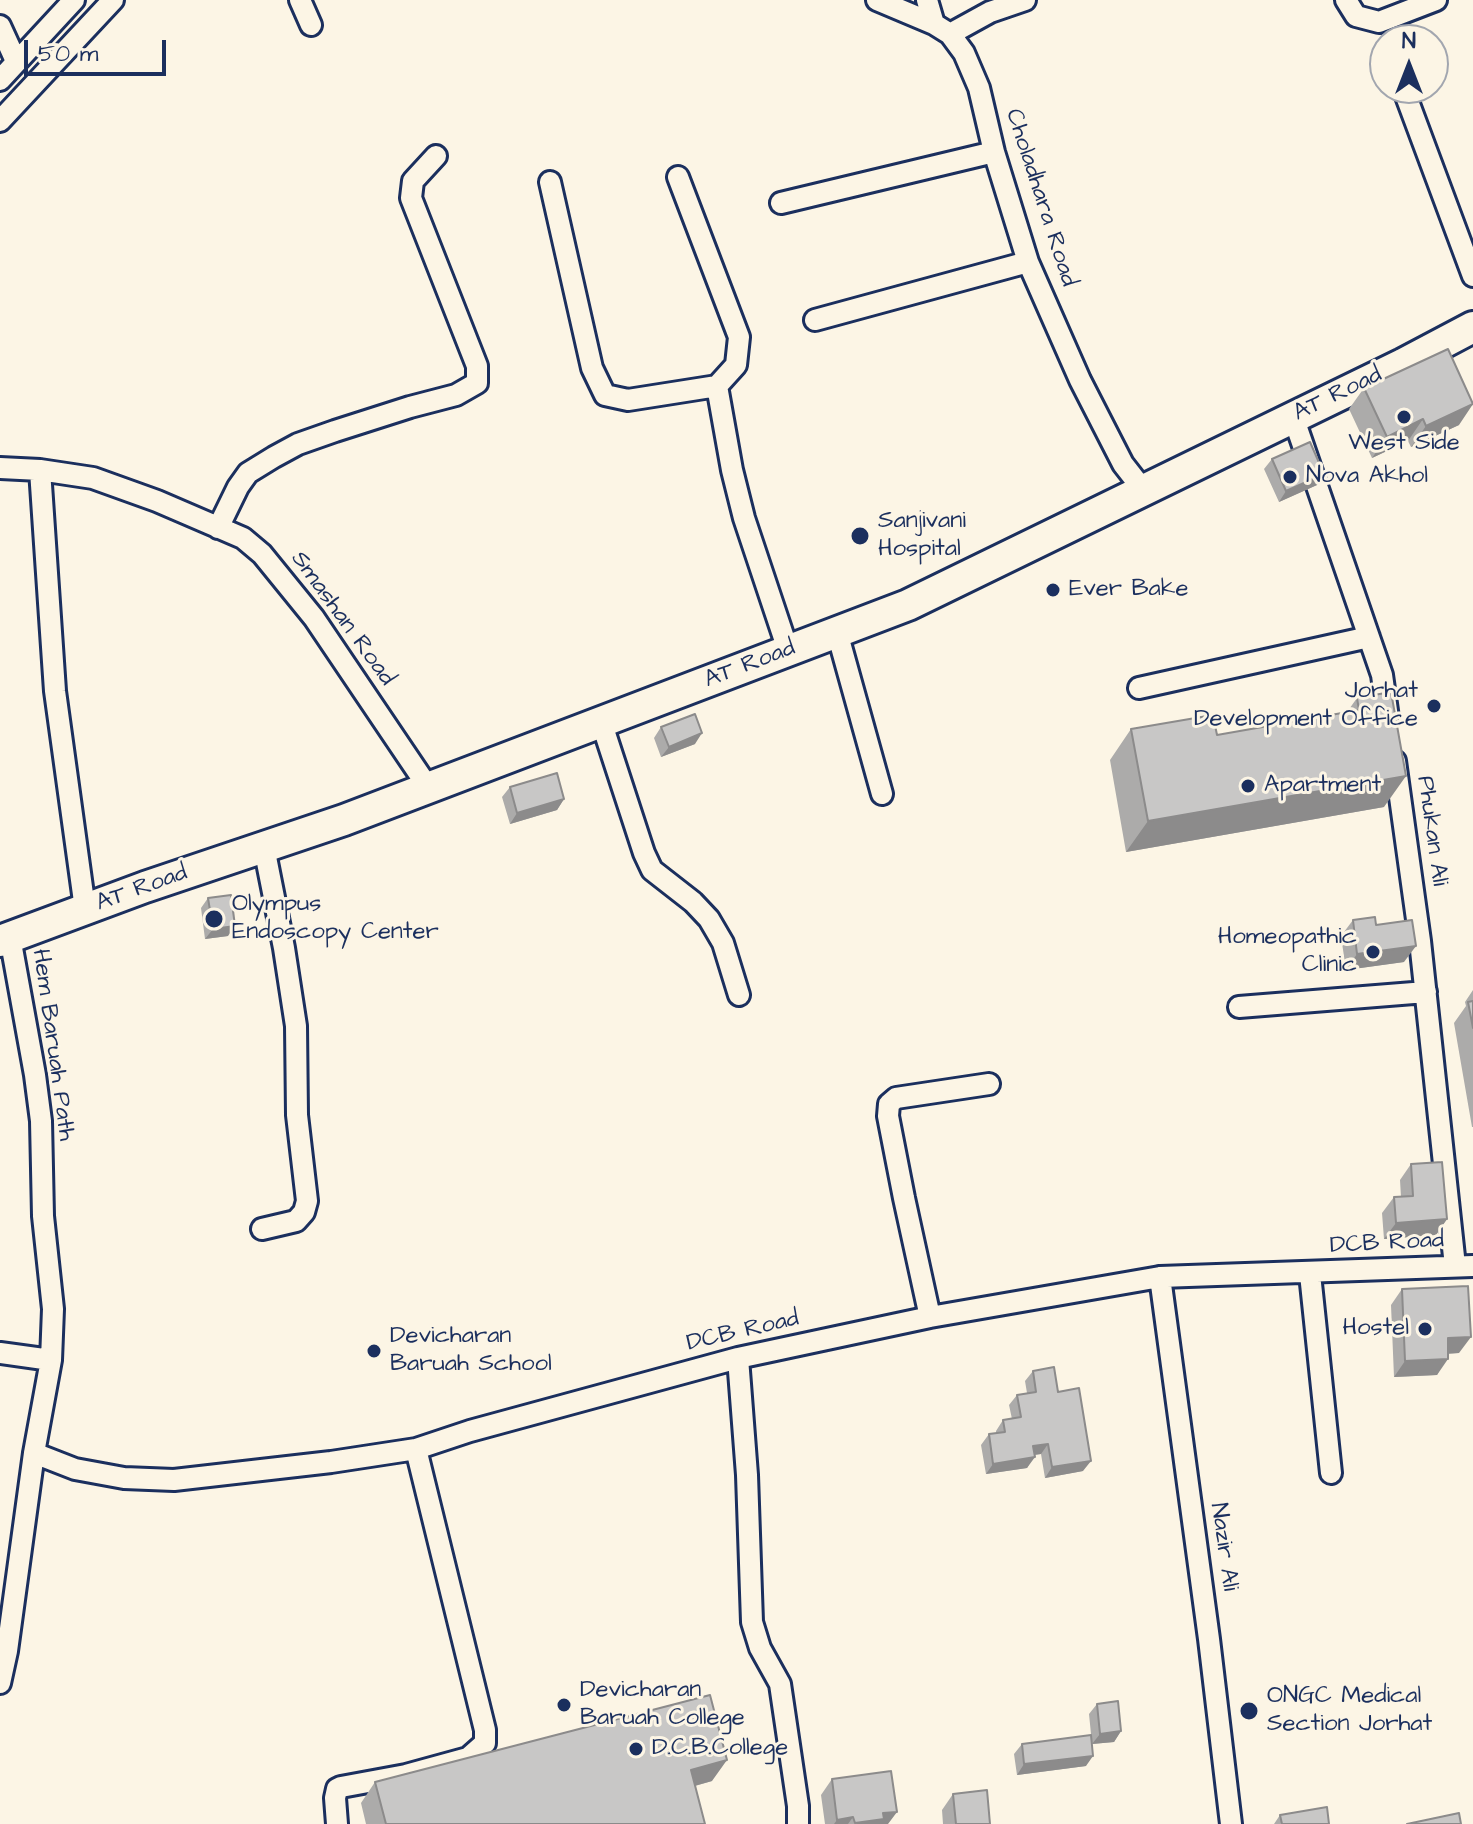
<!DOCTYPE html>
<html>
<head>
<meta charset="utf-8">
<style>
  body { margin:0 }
  #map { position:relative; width:1473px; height:1824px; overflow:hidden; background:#fcf5e5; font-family:"Architects Daughter",sans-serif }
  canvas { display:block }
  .north { position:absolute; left:1369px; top:24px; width:80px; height:80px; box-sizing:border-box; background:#fcf5e5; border:2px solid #a2a6af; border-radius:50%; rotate:0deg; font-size:22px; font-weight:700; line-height:32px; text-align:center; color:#1b2f5e }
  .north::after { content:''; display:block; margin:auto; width:28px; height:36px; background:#1b2f5e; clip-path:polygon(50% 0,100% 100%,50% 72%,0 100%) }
  .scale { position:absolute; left:24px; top:40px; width:142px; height:36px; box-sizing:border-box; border:4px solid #1b2f5e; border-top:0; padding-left:10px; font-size:24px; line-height:28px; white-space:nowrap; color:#1b2f5e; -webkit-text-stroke:6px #fcf5e5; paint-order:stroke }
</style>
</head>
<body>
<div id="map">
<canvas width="1473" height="1824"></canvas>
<div class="north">N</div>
<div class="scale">50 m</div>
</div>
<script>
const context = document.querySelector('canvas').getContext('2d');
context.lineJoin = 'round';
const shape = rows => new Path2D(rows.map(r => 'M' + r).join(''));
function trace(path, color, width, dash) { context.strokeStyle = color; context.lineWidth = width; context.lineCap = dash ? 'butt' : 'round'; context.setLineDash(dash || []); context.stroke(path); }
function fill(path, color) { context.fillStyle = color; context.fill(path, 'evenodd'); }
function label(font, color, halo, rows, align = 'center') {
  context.font = font + ' "Architects Daughter",sans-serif'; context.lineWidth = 6; context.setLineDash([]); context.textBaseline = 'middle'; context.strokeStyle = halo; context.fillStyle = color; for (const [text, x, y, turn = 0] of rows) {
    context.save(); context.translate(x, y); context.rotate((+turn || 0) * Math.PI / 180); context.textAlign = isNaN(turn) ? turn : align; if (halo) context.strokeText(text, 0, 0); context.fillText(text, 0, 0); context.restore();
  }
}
const minor = shape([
  [300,0,311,25],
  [877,0,934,24,950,34,964,53,979,88,994,152,1028,262,1080,380,1123,464,1144,491],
  [927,0,934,24],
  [1346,0,1356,16,1379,22,1436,0],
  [0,26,16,61],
  [950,34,990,12,1025,0],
  [0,80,74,0],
  [1403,88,1473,276],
  [0,121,113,0],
  [678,177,739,337,736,365,717,386,732,470,744,518,788,650],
  [550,182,592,368,605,395,628,400,717,386],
  [781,203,994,152],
  [815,320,1028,262],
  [1291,418,1297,428,1382,675,1388,718],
  [0,468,40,470,93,478,157,501,243,538,262,554,314,618,428,787],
  [40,470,55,691,85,909],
  [218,528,238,487,248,473,274,457,298,444,335,431,410,407,456,395,477,383,477,366,411,198,413,181,436,156],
  [837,632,882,794],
  [1139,688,1369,637],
  [601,721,644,853,652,870,693,902,709,919,723,943,739,995],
  [1395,761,1420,941,1455,1266],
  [1239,1007,1426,992],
  [262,1229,296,1221,304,1212,307,1201,297,1115,296,1026,284,948,264,847],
  [1310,1274,1331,1473],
  [1160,1277,1209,1639,1231,1824],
  [930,1317,904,1198,888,1116,889,1104,896,1098,989,1084],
  [0,1353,51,1360],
  [738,1358,747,1475,752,1622,760,1648,780,1684,798,1806,798,1824],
  [34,1453,75,1469,124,1478,174,1480,331,1462,416,1449,470,1431,738,1358,930,1317,1160,1277,1473,1266],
  [0,1683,7,1651,34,1453,51,1360,53,1309,43,1216,41,1121,35,1075,10,937],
  [337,1824,335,1798,337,1789,341,1787,406,1775,468,1758,485,1743,485,1730,416,1449]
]);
const highway = shape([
  [0,941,145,887,344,820,908,605,1403,364,1473,327]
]);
const wall = shape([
  [1364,388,1459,425,1411,447,1408,441,1372,458,1349,409],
  [1272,459,1317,485,1279,502,1264,469],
  [1357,698,1384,807,1126,852,1110,760,1131,729,1217,735,1347,712],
  [661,727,695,744,661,757,654,738],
  [510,787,564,799,557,810,510,824,502,797],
  [208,898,228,936,205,939,201,908],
  [1353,920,1376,925,1404,962,1346,970,1341,936],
  [1473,990,1473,1127,1472,1127,1454,1023,1466,1006,1465,1002],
  [1411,1164,1447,1219,1436,1235,1384,1239,1382,1213,1394,1197,1401,1197,1400,1180],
  [1402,1289,1459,1353,1448,1354,1437,1375,1394,1377,1391,1305],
  [1033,1371,1058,1392,1083,1471,1045,1478,1041,1454,1034,1455,1027,1468,986,1474,981,1445,989,1434,996,1433,996,1431,1003,1420,1012,1419,1009,1405,1017,1395,1027,1393,1025,1381],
  [1097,1704,1121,1731,1114,1742,1092,1744,1089,1714],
  [1022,1744,1086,1766,1017,1775,1014,1754],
  [832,1779,888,1824,825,1824,821,1795],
  [712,1781,695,1786,705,1824,366,1824,361,1803,375,1782],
  [953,1794,990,1824,943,1824,942,1810],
  [1280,1815,1329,1824,1274,1824]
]);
const shadedWall = shape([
  [1473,404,1459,425,1411,447,1426,426],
  [1423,419,1408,441,1372,458,1387,437],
  [1324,474,1317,485,1279,502,1286,491],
  [702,733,695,744,661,757,669,747],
  [1406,776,1384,807,1126,852,1148,821],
  [564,799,557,810,510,824,517,813],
  [235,926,228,936,205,939,213,929],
  [1416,946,1404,962,1346,970,1357,954],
  [1447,1219,1436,1235,1384,1239,1396,1223],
  [1471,1337,1459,1353,1436,1354,1448,1338],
  [1448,1359,1437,1375,1394,1377,1405,1361],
  [1048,1444,1041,1454,1025,1456,1033,1446],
  [1035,1457,1027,1468,986,1474,993,1464],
  [1091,1461,1083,1471,1045,1478,1052,1467],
  [1121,1731,1114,1742,1092,1744,1100,1734],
  [1093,1756,1086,1766,1017,1775,1024,1764],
  [727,1760,712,1781,676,1791,691,1770],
  [897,1812,888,1824,855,1824,883,1813],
  [853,1817,848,1824,834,1824,837,1820]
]);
const building = shape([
  [1448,349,1473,404,1426,426,1423,419,1387,437,1364,388,1448,349],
  [1310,442,1324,474,1286,491,1272,459,1310,442],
  [1391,692,1406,776,1148,821,1131,729,1213,715,1217,735,1359,710,1357,698,1391,692],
  [695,714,702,733,669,747,661,727,695,714],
  [557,773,564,799,517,813,510,787,557,773],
  [231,895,235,926,213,929,208,898,231,895],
  [1375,917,1376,925,1412,920,1416,946,1357,954,1353,920,1375,917],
  [1473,1001,1473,1028,1468,1002,1473,1001],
  [1442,1162,1447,1219,1396,1223,1394,1197,1413,1196,1411,1164,1442,1162],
  [1468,1286,1471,1337,1448,1338,1448,1359,1405,1361,1402,1289,1468,1286],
  [1054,1367,1058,1392,1079,1388,1091,1461,1052,1467,1048,1444,1033,1446,1035,1457,993,1464,989,1434,1005,1432,1003,1420,1021,1417,1017,1395,1036,1392,1033,1371,1054,1367],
  [710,1695,727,1760,691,1770,705,1824,386,1824,375,1782,710,1695],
  [1118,1701,1121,1731,1100,1734,1097,1704,1118,1701],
  [1091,1735,1093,1756,1024,1764,1022,1744,1091,1735],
  [891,1771,897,1812,883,1813,884,1819,855,1823,853,1817,837,1820,832,1779,891,1771],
  [987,1790,990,1824,956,1824,953,1794,987,1790],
  [1327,1807,1329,1824,1282,1824,1280,1815,1327,1807],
  [1459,1813,1461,1824,1407,1824,1459,1813]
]);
const markers = [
  [1404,417,8,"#1b2f5e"],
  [1290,477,8,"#1b2f5e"],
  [860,536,10,"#1b2f5e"],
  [1053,590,8,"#1b2f5e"],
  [1434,706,8,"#1b2f5e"],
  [1248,786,8,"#1b2f5e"],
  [214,919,10,"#1b2f5e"],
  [1373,952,8,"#1b2f5e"],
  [1425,1329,8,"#1b2f5e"],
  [374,1351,8,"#1b2f5e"],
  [564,1705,8,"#1b2f5e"],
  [1249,1711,10,"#1b2f5e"],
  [636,1749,8,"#1b2f5e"]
];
const streetNames = [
  ["Choladhara Road",1040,198,72],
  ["AT Road",1338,395,-26],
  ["Smashan Road",342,619,54],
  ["AT Road",750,665,-21],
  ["Phukan Ali",1431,831,82],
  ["AT Road",142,889,-20],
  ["Hem Baruah Path",52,1045,82],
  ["DCB Road",1387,1244,-3],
  ["DCB Road",743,1332,-13],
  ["Nazir Ali",1223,1547,82]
];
const poiNames = [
  ["West Side",1404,444,"center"],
  ["Nova Akhol",1306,477],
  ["Sanjivani",878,522],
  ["Hospital",878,550],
  ["Ever Bake",1069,590],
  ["Jorhat",1418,692,"right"],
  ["Development Office",1418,720,"right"],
  ["Apartment",1264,786],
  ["Olympus",232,905],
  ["Endoscopy Center",232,933],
  ["Homeopathic",1357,938,"right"],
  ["Clinic",1357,966,"right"],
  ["Hostel",1409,1329,"right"],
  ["Devicharan",390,1337],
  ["Baruah School",390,1365],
  ["Devicharan",580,1691],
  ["Baruah College",580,1719],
  ["ONGC Medical",1267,1697],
  ["Section Jorhat",1267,1725],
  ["D.C.B.College",652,1749]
];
trace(minor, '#1b2f5e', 26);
trace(highway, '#1b2f5e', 36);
trace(minor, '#fcf5e5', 20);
trace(highway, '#fcf5e5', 30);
fill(wall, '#acabaa');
fill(shadedWall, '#8c8b8b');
fill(building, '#c8c7c6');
trace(building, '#8c8b8b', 2);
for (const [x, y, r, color] of markers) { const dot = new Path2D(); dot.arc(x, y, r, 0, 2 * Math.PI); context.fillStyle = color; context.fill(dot); trace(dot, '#fcf5e5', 3); }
label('24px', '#1b2f5e', '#fcf5e5', streetNames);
label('24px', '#1b2f5e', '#fcf5e5', poiNames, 'left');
</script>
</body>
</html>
